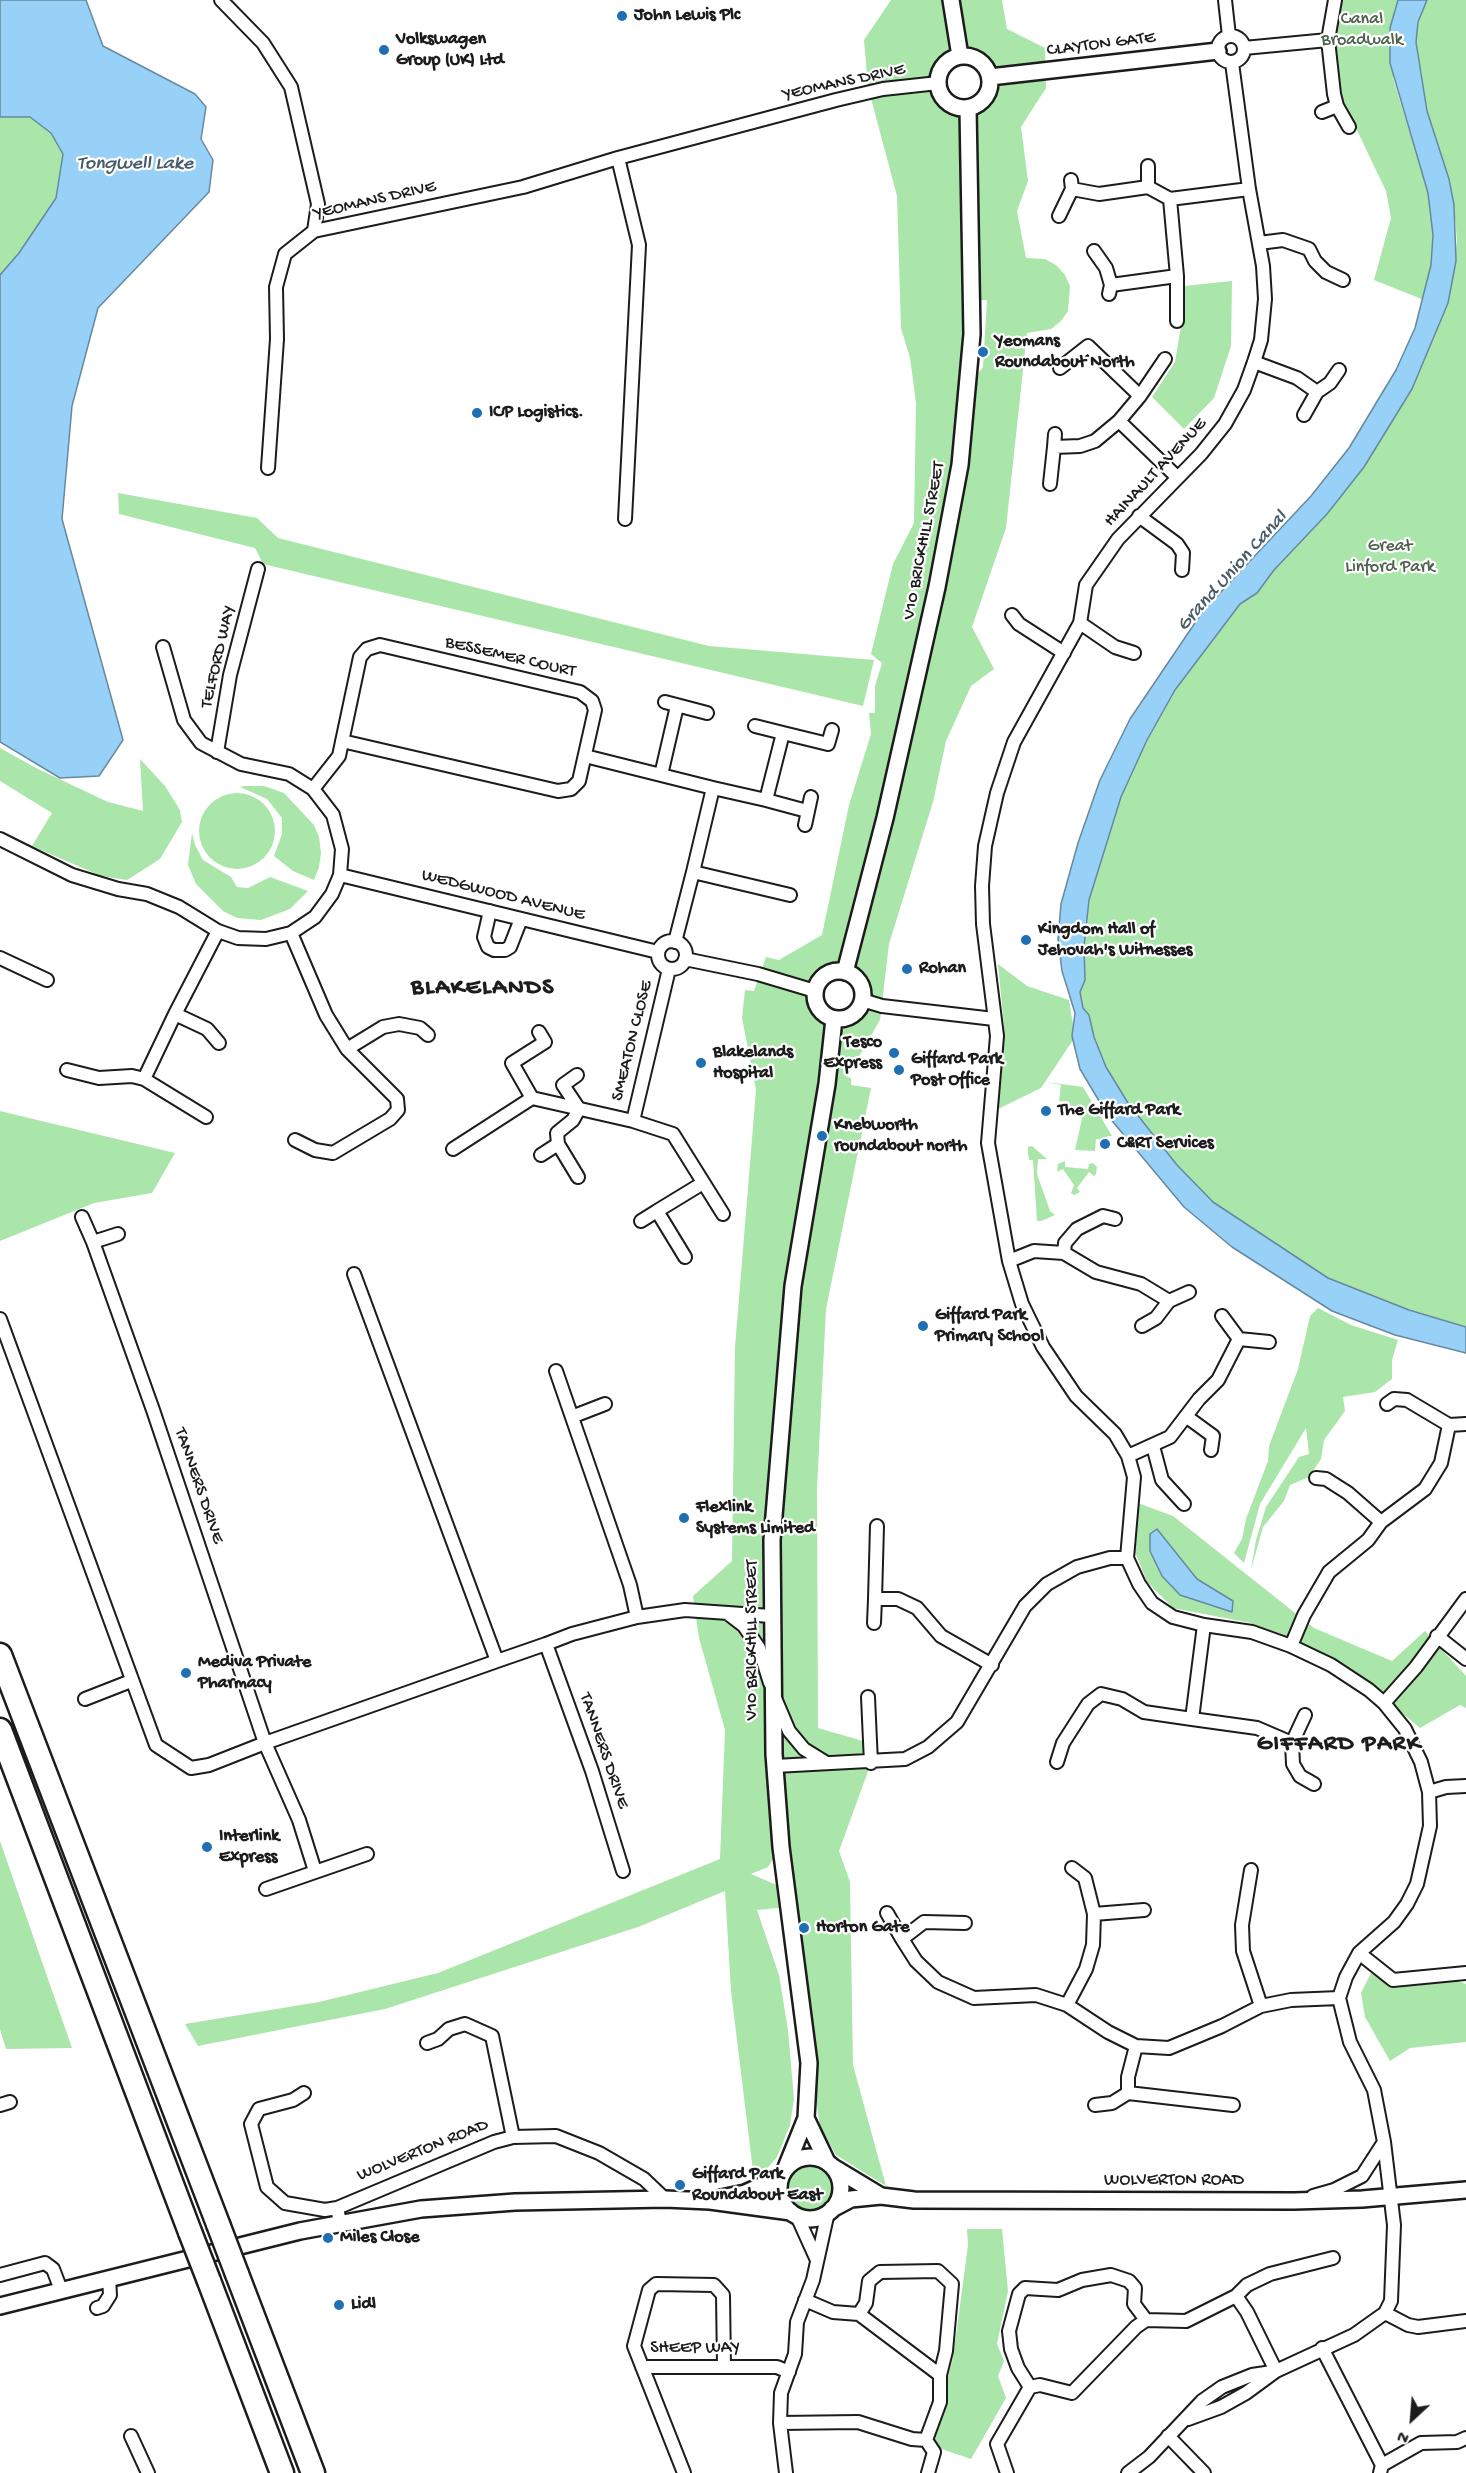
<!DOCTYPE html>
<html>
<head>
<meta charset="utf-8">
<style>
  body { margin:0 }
  #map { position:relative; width:1466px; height:2473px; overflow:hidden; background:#fff; font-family:"Gochi Hand",sans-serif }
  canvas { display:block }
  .north { position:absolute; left:1382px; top:2389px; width:60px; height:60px; -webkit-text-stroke:4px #fff; paint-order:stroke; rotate:206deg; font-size:16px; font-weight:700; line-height:24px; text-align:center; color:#1c1c1c }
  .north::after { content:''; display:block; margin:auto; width:21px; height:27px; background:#1c1c1c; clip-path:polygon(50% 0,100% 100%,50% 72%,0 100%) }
</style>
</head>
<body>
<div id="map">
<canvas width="1466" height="2473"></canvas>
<div class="north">N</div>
</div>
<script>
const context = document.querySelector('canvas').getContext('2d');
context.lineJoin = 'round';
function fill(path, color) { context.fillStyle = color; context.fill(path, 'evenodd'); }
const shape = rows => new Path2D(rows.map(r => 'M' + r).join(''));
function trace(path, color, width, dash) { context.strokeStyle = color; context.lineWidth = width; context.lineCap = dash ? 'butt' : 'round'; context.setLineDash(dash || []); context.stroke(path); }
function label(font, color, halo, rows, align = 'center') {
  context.font = font + ' "Gochi Hand",sans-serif'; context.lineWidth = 4.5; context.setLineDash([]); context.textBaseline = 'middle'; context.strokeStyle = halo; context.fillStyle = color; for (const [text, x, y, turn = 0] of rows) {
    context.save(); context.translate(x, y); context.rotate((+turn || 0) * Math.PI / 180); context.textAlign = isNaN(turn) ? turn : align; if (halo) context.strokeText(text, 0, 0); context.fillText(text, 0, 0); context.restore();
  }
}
const green = shape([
  [891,0,1002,0,1007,29,1045,48,1046,88,1021,127,1028,181,1017,211,1026,258,1045,259,1056,265,1065,275,1070,286,1068,311,1061,321,1051,329,1027,333,1006,528,972,627,994,669,971,686,946,741,933,802,889,944,880,1020,847,1077,851,1078,851,1085,871,1088,826,1309,817,1488,818,1728,870,1743,871,1763,839,1851,850,1882,853,2065,886,2186,836,2155,820,2127,788,1907,757,1910,779,1975,788,2030,794,2099,790,2125,777,2157,757,2180,754,2179,731,1991,725,1891,638,1927,385,2009,198,2046,185,2024,319,2002,438,1973,720,1859,725,1730,699,1638,693,1596,732,1561,735,1347,756,1090,742,1018,745,990,754,991,766,957,779,960,822,935,849,805,871,734,869,713,875,713,875,686,882,663,871,654,893,564,914,523,916,403,910,358,901,328,897,196,868,87,864,40],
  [960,57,981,62,990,77,987,94,982,102,968,108,958,108,947,102,939,89,940,72,945,65],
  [987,300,983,367,968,387,971,301],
  [845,972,859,984,862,991,860,1007,848,1018,828,1017,816,1003,815,991,824,977,831,973],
  [780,1848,786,1889,751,1874,768,1867],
  [1342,0,1398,0,1394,11,1393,78,1428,193,1433,235,1431,265,1424,300,1374,280,1391,218,1386,191,1343,101,1333,39],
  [1427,0,1466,0,1466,1327,1409,1310,1328,1278,1213,1202,1177,1165,1128,1103,1106,1067,1094,1037,1089,1015,1083,1008,1080,992,1085,980,1084,946,1089,900,1121,797,1147,740,1175,690,1240,604,1257,593,1274,570,1327,514,1364,467,1412,389,1448,303,1457,241,1454,205,1449,179,1427,111,1416,42,1418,22],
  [5,116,30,117,51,133,63,154,56,198,19,253,0,275,0,117],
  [1232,281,1231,346,1214,398,1184,429,1152,397,1175,362,1185,303,1184,286],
  [118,493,257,518,278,538,709,646,874,660,863,706,263,564,255,548,119,514],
  [0,748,38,769,108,802,143,811,140,759,165,786,180,810,182,822,160,859,127,880,101,876,32,846,52,813,0,781],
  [244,786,264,786,284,793,314,825,319,837,321,853,319,867,314,880,293,871,274,856,282,834,282,818,267,799,240,787],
  '199 831a38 38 0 1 1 76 0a38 38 0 1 1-76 0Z',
  [192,833,195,845,203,860,231,877,237,887,248,888,270,877,308,891,290,909,261,920,237,918,223,911,196,884,188,865],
  [998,964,1027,986,1069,1000,1075,1037,1041,1088,994,1111,1004,1026],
  [1046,1082,1083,1087,1112,1136,1107,1136,1106,1140,1096,1139,1095,1151,1075,1150,1083,1114,1068,1112,1069,1102,1059,1101,1061,1085],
  [0,1111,175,1153,152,1193,94,1203,0,1241],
  [1032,1146,1047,1159,1038,1159,1037,1174,1050,1211,1055,1215,1041,1221,1037,1221,1033,1160,1029,1160,1028,1153,1028,1147],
  [1065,1161,1065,1167,1088,1169,1089,1164,1093,1163,1097,1167,1096,1174,1094,1176,1089,1172,1077,1188,1080,1192,1074,1195,1071,1193,1074,1185,1063,1169,1057,1172,1058,1164],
  [1318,1308,1351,1325,1398,1340,1392,1360,1392,1379,1375,1392,1343,1397,1345,1411,1324,1440,1321,1459,1309,1477,1290,1485,1284,1501,1263,1527,1251,1570,1256,1540,1266,1507,1299,1457,1309,1454,1306,1428,1260,1504,1244,1563,1234,1553,1242,1539,1246,1519,1268,1461,1269,1446,1298,1369,1310,1316],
  [1138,1503,1173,1516,1314,1628,1392,1661,1425,1631,1466,1676,1466,1708,1460,1705,1420,1728,1345,1665,1251,1623,1173,1608,1147,1582,1135,1552],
  [0,1841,72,2048,6,2049,0,2029],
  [1371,1973,1393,1988,1457,1981,1466,1984,1466,2042,1410,2048,1390,2061,1365,2017,1361,1993],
  '786 2187a23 23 0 1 1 46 0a23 23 0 1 1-46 0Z',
  [967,2229,1002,2229,1008,2291,997,2344,1004,2361,998,2376,1006,2398,971,2459,930,2445,953,2358,968,2245]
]);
const water = shape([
  [0,0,86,0,103,46,195,94,206,107,201,139,213,160,209,192,98,308,72,406,62,519,123,740,99,776,60,778,0,742,0,275,19,253,56,198,63,154,51,133,30,117,0,117,0,0],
  [1398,0,1427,0,1418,22,1416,42,1427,111,1449,179,1454,205,1456,261,1448,303,1412,389,1364,467,1327,514,1274,570,1257,593,1240,604,1175,690,1147,740,1121,797,1089,900,1084,946,1085,980,1080,992,1083,1008,1089,1015,1094,1037,1106,1067,1128,1103,1177,1165,1213,1202,1328,1278,1409,1310,1466,1327,1466,1353,1395,1335,1332,1311,1232,1247,1184,1207,1108,1116,1080,1069,1072,1036,1075,1013,1062,971,1058,939,1061,904,1078,843,1100,780,1130,719,1203,611,1311,496,1349,448,1396,370,1415,328,1431,265,1433,235,1428,193,1390,63,1390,28,1398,0],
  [1157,1529,1197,1579,1233,1601,1232,1612,1180,1595,1162,1576,1150,1551,1150,1534,1157,1529]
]);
const minor = shape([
  [221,0,263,43,291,87,318,204,314,231],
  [1225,0,1229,36],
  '1218 49a13 13 0 1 1 26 0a13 13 0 1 1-26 0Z',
  [1328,40,1335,0],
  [1244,48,1328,40,1334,94,1337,106,1349,127],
  [1322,112,1337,106],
  [618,158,639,245,625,519],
  [1071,180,1072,189,1099,194,1148,187,1170,199],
  [1148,187,1148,166],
  [1059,216,1072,189],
  [1259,243,1283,240,1309,249,1315,261,1326,272,1343,280],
  [1094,251,1106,268,1111,285,1109,294],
  [1177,276,1170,199,1249,189],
  [1111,285,1177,276,1177,321],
  [1254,362,1297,378,1317,392,1330,383,1339,370],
  [1060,368,1088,346,1140,396,1165,359],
  [1140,396,1119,421,1177,477],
  [1304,415,1317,392],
  [1054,447,1055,434],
  [268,468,277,339,276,287,285,254,314,231,523,187,618,158,836,100,883,89,938,83],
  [1050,484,1054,447,1080,446,1095,441,1119,421],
  [1139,516,1177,544,1183,553,1182,570],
  [1012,615,1019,624,1064,653],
  [1080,623,1115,647,1134,653],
  [163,647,184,720,201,743,241,764,289,774,313,789,333,815,342,849,340,875,658,952],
  [665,702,707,713],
  [677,706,661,775,713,788],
  [755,726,783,733],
  [217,752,230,675,258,569],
  [585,756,661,775],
  [313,789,339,756,360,657,367,649,380,645,580,692,592,701,595,710,579,781,571,789,558,791,342,741],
  [766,800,807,811],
  [805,825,811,797],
  [0,839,72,875,118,889,147,894,179,907,218,931,238,938,266,939,291,933,315,917,332,894,340,875],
  [790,895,693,872,713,788,766,800,783,733,828,744,832,730],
  [490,911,484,937,488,947,494,950,505,950,510,947,521,919],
  [291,933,326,1015,347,1049],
  '658 955a14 14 0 1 1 28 0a14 14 0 1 1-28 0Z',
  [675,942,693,872],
  [0,958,47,980],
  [685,959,758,974,815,991],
  [862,1000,882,1006,994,1019],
  [175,1014,218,931],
  [539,1032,545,1042,512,1063,532,1098,633,1121,669,969],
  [67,1070,99,1078,132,1076,144,1079,175,1014,207,1029,219,1043],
  [144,1079,206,1117],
  [633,1121,673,1134,723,1214],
  [295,1140,315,1150,333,1153,390,1119,398,1110,397,1099,347,1049,383,1027,399,1024,420,1028,428,1035],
  [558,1144,557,1133,573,1120,579,1109,563,1085,577,1075],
  [453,1149,532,1098],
  [541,1155,558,1144,578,1177],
  [82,1217,93,1242],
  [641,1221,657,1211],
  [118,1234,93,1242,153,1410,265,1743,497,1661,354,1274],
  [1064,1253,1065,1243,1077,1229,1103,1216,1115,1219],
  [685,1257,657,1211,703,1183],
  [1009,1261,1034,1251,1064,1253,1096,1272,1141,1284,1169,1301,1189,1292],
  [1222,1316,1239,1339],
  [0,1319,156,1745,191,1768,209,1765,265,1743,299,1820,315,1871],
  [1142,1326,1156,1318,1169,1301],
  [1387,1404,1394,1399,1407,1400,1449,1425],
  [574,1416,605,1404],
  [1187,1417,1213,1436,1211,1450],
  [1153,1446,1162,1480,1184,1504],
  [1128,1456,1170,1437,1199,1399,1218,1380,1239,1339,1269,1342],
  [1316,1478,1326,1479,1348,1493,1381,1522],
  [877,1526,875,1599,898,1599,917,1608,941,1636,992,1665],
  [727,1613,744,1626,759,1648,770,1683],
  [637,1617,685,1610,771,1616],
  [874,1623,875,1599],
  [1437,1636,1466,1659],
  [546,1644,572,1634,637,1617,630,1585,556,1371],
  [1291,1646,1304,1615,1329,1572,1368,1540,1381,1522,1425,1489,1441,1463,1449,1425,1466,1424],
  [497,1661,546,1644,592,1771,623,1871],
  [868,1697,871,1763],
  [775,1698,789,1731,804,1749,825,1762],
  [85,1699,131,1681],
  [1384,1703,1416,1667,1466,1599],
  [1192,1719,1257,1728,1292,1743,1293,1764,1300,1776,1314,1784],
  [1292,1743,1305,1715],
  [1057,1762,1063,1743,1088,1704,1101,1694,1122,1699,1144,1712,1192,1719,1204,1625],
  [775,1766,905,1759,928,1747,957,1722,1025,1606,1047,1584,1077,1567,1110,1558,1127,1558],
  [1429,1792,1446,1787,1466,1786],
  [1072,1868,1085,1878,1094,1914,1144,1910],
  [1251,1870,1242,1925,1243,1951,1261,2006],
  [266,1889,367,1854],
  [887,1913,902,1939],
  [965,1923,924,1922,902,1939,916,1961,938,1982,974,1998,1036,1995,1067,2005,1108,2032,1136,2046,1169,2048,1222,2026,1261,2006,1291,2000,1339,1998],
  [1359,1953,1393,1980,1466,1973],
  [1067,2005,1086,1969,1093,1945,1094,1914],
  [427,2043,438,2039,449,2029,465,2024,492,2036,513,2137],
  [304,2093,293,2100,259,2109,251,2124,267,2187,285,2203,325,2210,337,2208],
  [1128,2093,1128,2077,1136,2046],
  [0,2105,10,2102],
  [1095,2105,1112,2103,1128,2093,1233,2105],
  [1313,2196,1334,2190,1362,2176,1384,2142],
  [797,2216,816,2258],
  [340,2222,337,2208,494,2142,513,2137,556,2136,599,2153,644,2179,665,2199],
  [0,2275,45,2263,53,2269,61,2290],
  [1236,2296,1247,2312,1276,2371],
  [805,2300,833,2312,859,2314,866,2303,869,2281,880,2272,938,2271,952,2284,946,2351,940,2375,940,2402,926,2440,934,2452,928,2473],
  [97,2308,103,2306,110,2295,109,2278],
  [1385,2313,1408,2325,1418,2327,1466,2321],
  [859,2314,940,2375],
  [1322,2348,1382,2465,1380,2473],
  [642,2367,777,2367,789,2372],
  [1030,2387,1040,2385,1072,2393,1136,2327,1146,2320,1186,2321,1236,2296,1247,2285,1270,2274,1333,2258],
  [1030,2387,1018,2368,1011,2349,1009,2331,1019,2294,1025,2288,1058,2290,1082,2280,1111,2275,1129,2281,1135,2288,1134,2304,1146,2320],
  [1188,2419,1221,2407,1246,2393,1276,2371,1354,2335,1385,2313,1391,2301,1394,2225,1384,2142,1374,2090,1350,2042,1339,1998,1346,1977,1359,1953,1394,1922,1407,1904,1417,1884,1430,1826,1429,1792,1421,1762,1405,1729,1384,1703,1369,1690,1331,1665,1291,1646,1252,1632,1204,1625,1173,1617,1152,1603,1139,1584,1127,1558,1134,1477,1128,1456,1115,1434,1076,1396,1043,1347,1022,1304,1009,1261,988,1143,997,1036,983,924,982,886,985,846,997,793,1014,742,1080,623,1086,585,1118,539,1201,454,1225,424,1244,390,1254,362,1261,340,1265,299,1263,266,1249,189,1232,63],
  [780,2423,858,2422,912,2439,926,2440],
  [131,2436,148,2473],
  [1168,2436,1204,2473],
  [1382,2465,1421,2443,1457,2442,1466,2438],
  [684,2473,634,2346,649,2290,656,2284,714,2285,723,2295,724,2367],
  [786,2473,780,2423,781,2393,795,2354,797,2322,813,2280,828,2212],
  [1007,2473,997,2444,1030,2387],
  [1128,2473,1149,2457,1202,2401,1222,2387,1252,2375,1272,2372]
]);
const tertiary = shape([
  [951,0,960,56],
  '938 82a26 26 0 1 1 52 0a26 26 0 1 1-52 0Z',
  [990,77,1218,51],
  '815 995a24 24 0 1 1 48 0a24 24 0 1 1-48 0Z',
  [845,972,885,818,937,587,960,465,972,334,968,108],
  [806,2118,827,2162],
  '779 2188a31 31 0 1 1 62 0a31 31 0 1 1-62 0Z',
  [833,2167,881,2196],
  [785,2170,806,2118,809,2063,781,1847,774,1754,772,1540,793,1286,827,1084,834,1019],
  [721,2198,745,2193,781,2177],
  [832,2209,851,2199,881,2196,914,2200,1294,2201,1362,2199,1466,2190],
  [0,2306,300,2231,421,2209,515,2202,665,2199,710,2201,791,2212]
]);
const motorway = shape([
  [0,1655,218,2224],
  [0,1730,190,2232],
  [237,2274,313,2473],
  [209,2281,282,2473]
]);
const motorwayBridge = shape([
  [218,2224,237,2274],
  [190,2232,209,2281]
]);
const markers = [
  [622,16,6,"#1f6fb2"],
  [384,50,6,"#1f6fb2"],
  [983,352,6,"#1f6fb2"],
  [477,413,6,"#1f6fb2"],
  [1026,940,6,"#1f6fb2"],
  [907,969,6,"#1f6fb2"],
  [894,1053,6,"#1f6fb2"],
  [701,1063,6,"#1f6fb2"],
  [899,1070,6,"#1f6fb2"],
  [1046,1111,6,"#1f6fb2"],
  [822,1136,6,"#1f6fb2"],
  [1105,1144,6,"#1f6fb2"],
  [923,1326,6,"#1f6fb2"],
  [684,1518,6,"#1f6fb2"],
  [186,1673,6,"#1f6fb2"],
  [207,1847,6,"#1f6fb2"],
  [804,1928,6,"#1f6fb2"],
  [680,2185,6,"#1f6fb2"],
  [328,2238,6,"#1f6fb2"],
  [339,2305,6,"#1f6fb2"]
];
const poiNames = [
  ["John Lewis Plc",634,16],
  ["Volkswagen",396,40],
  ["Group (UK) Ltd",396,61],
  ["Yeomans",995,342],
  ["Roundabout North",995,363],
  ["ICP Logistics.",489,413],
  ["Kingdom Hall of",1038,930],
  ["Jehovah's Witnesses",1038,951],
  ["Rohan",919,969],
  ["Tesco",882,1043,"right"],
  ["Express",882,1064,"right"],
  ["Blakelands",713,1053],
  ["Hospital",713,1074],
  ["Giffard Park",911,1060],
  ["Post Office",911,1081],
  ["The Giffard Park",1058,1111],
  ["Knebworth",834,1126],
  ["roundabout north",834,1147],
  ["C&RT Services",1117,1144],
  ["Giffard Park",935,1316],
  ["Primary School",935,1337],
  ["Flexlink",696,1508],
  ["Systems Limited",696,1529],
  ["Mediva Private",198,1663],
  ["Pharmacy",198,1684],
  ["Interlink",219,1837],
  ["Express",219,1858],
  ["Horton Gate",816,1928],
  ["Giffard Park",692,2175],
  ["Roundabout East",692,2196],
  ["Miles Close",340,2238],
  ["Lidl",351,2305]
];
const parkNames = [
  ["Canal",1362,20],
  ["Broadwalk",1362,41],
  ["Great",1390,547],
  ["Linford Park",1390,568]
];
const streetNames = [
  ["CLAYTON GATE",1101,45,-7],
  ["YEOMANS DRIVE",844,83,-12],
  ["YEOMANS DRIVE",375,201,-13],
  ["HAINAULT AVENUE",1156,473,-47],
  ["V10 BRICKHILL STREET",925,541,-79],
  ["TELFORD WAY",219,657,-77],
  ["BESSEMER COURT",510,658,13],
  ["WEDGWOOD AVENUE",503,896,14],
  ["SMEATON CLOSE",633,1041,-76],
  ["TANNERS DRIVE",198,1486,71],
  ["V10 BRICKHILL STREET",753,1640,-90],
  ["TANNERS DRIVE",603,1751,71],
  ["WOLVERTON ROAD",423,2151,-22],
  ["WOLVERTON ROAD",1174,2181],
  ["SHEEP WAY",695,2349]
];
const waterNames = [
  ["Tongwell Lake",135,165],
  ["Grand Union Canal",1233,572,-48]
];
const districtNames = [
  ["BLAKELANDS",483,989],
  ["GIFFARD PARK",1339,1745]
];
fill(green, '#aae5aa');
fill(water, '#97d1f7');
trace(water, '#66899f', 1.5);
trace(minor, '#1c1c1c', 16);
trace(tertiary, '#1c1c1c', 20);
trace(motorway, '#1c1c1c', 27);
trace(minor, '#fff', 12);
trace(tertiary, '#fff', 15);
trace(motorway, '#fff', 22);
trace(motorwayBridge, '#1c1c1c', 27, []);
trace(motorwayBridge, '#fff', 22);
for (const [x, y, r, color] of markers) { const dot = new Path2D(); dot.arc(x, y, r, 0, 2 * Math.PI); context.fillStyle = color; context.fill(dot); trace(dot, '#fff', 2); }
label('bold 18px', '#1c1c1c', '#fff', poiNames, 'left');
label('18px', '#4e624e', '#fff', parkNames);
label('18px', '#1c1c1c', '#fff', streetNames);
label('italic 20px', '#475b69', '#fff', waterNames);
context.letterSpacing = '1.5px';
label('bold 24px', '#1c1c1c', '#fff', districtNames);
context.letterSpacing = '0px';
</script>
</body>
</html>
